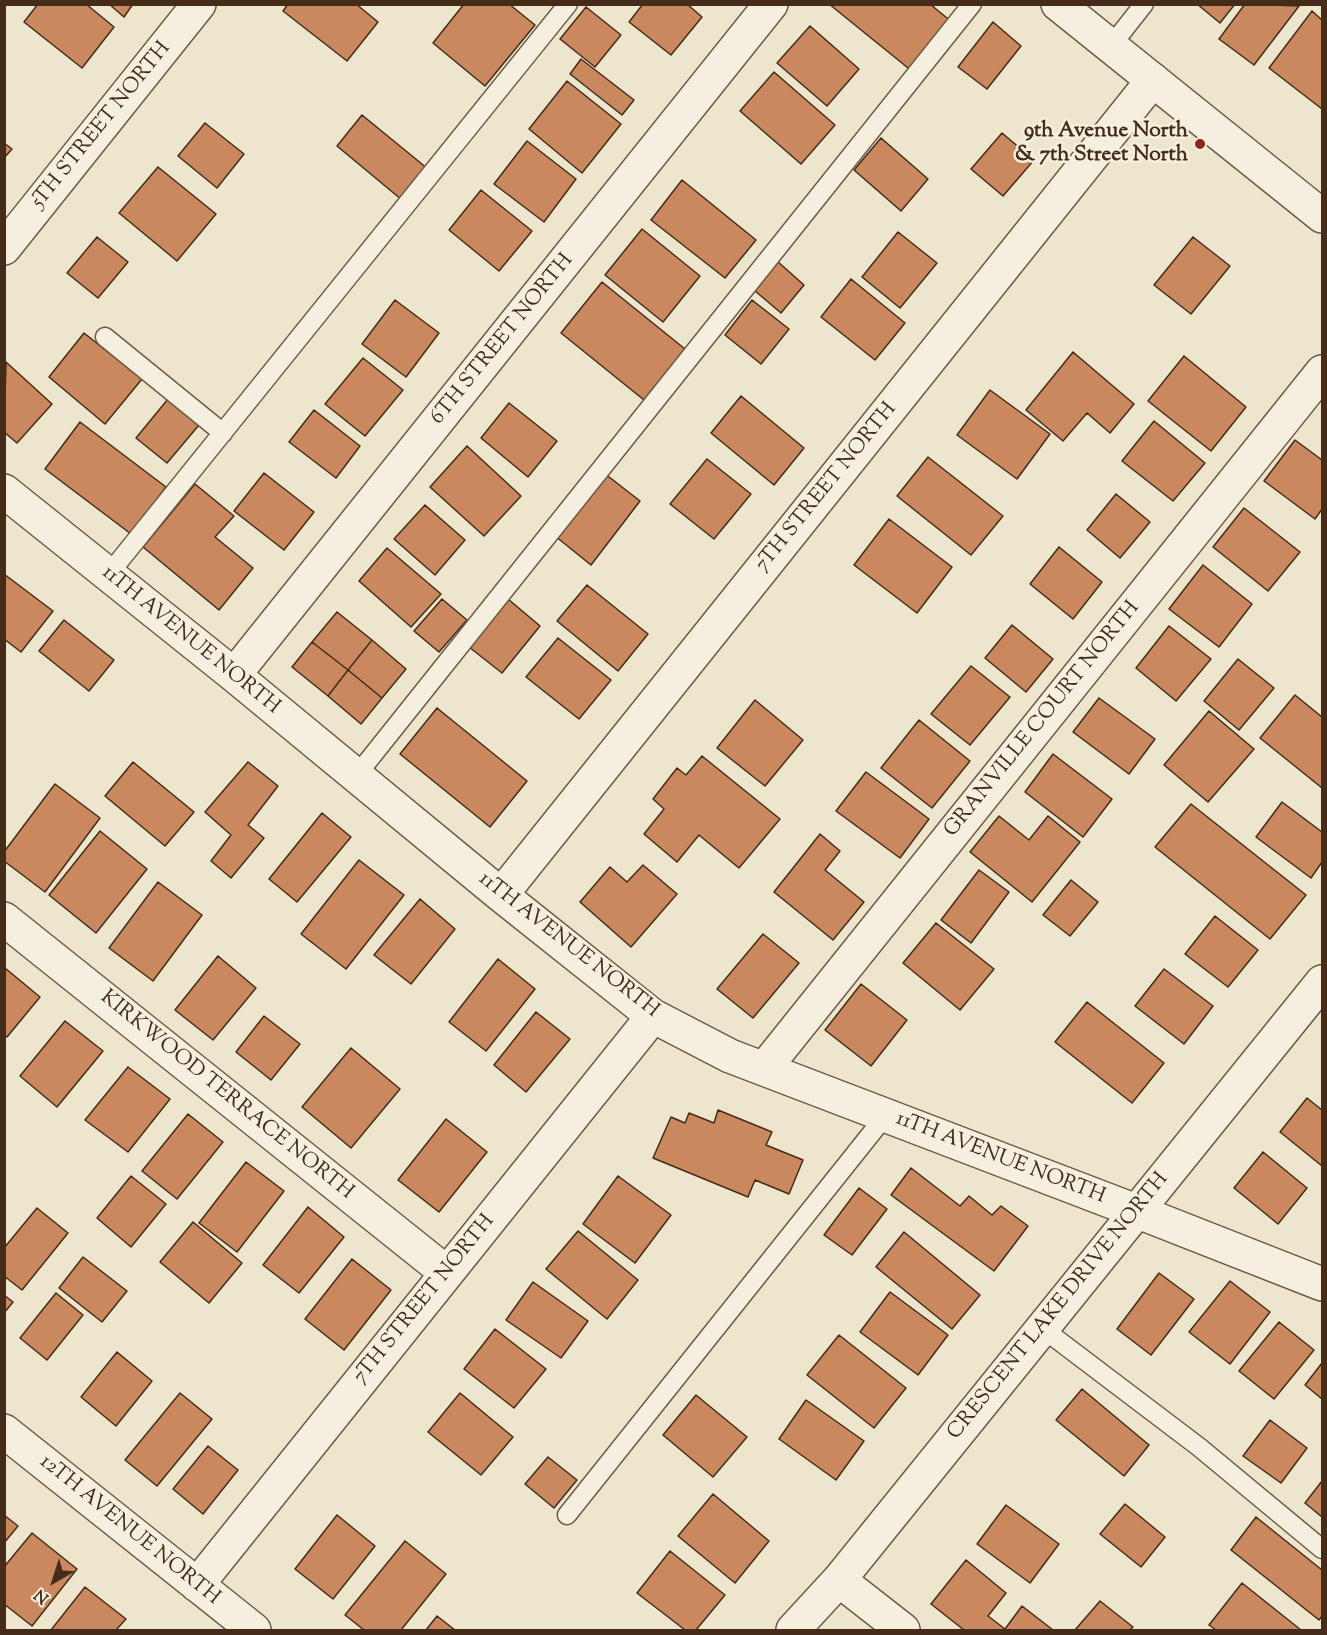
<!DOCTYPE html>
<html>
<head>
<meta charset="utf-8">
<style>
  body { margin:0 }
  #map { position:relative; width:1327px; height:1635px; overflow:hidden; background:#eee6cc; font-family:"Sorts Mill Goudy",serif }
  canvas { display:block }
  .frame { position:absolute; inset:0; border:6px solid #442c19; pointer-events:none }
  .north { position:absolute; left:24px; top:1551px; width:60px; height:60px; -webkit-text-stroke:4px #f4efde; paint-order:stroke; rotate:219deg; font-size:16px; font-weight:700; line-height:24px; text-align:center; color:#442c19 }
  .north::after { content:''; display:block; margin:auto; width:21px; height:27px; background:#442c19; clip-path:polygon(50% 0,100% 100%,50% 72%,0 100%) }
</style>
</head>
<body>
<div id="map">
<canvas width="1327" height="1635"></canvas>
<div class="frame"></div>
<div class="north">N</div>
</div>
<script>
const context = document.querySelector('canvas').getContext('2d');
context.lineJoin = 'round';
function fill(path, color) { context.fillStyle = color; context.fill(path, 'evenodd'); }
const shape = rows => new Path2D(rows.map(r => 'M' + r).join(''));
function trace(path, color, width, dash) { context.strokeStyle = color; context.lineWidth = width; context.lineCap = dash ? 'butt' : 'round'; context.setLineDash(dash || []); context.stroke(path); }
function label(font, color, halo, rows, align = 'center') {
  context.font = font + ' "Sorts Mill Goudy",serif'; context.lineWidth = 5; context.setLineDash([]); context.textBaseline = 'middle'; context.strokeStyle = halo; context.fillStyle = color; for (const [text, x, y, turn = 0] of rows) {
    context.save(); context.translate(x, y); context.rotate((+turn || 0) * Math.PI / 180); context.textAlign = isNaN(turn) ? turn : align; if (halo) context.strokeText(text, 0, 0); context.fillText(text, 0, 0); context.restore();
  }
}
const building = shape([
  [38,4,86,4,114,27,82,68,24,22,38,4],
  [109,4,133,4,124,17,109,4],
  [288,4,356,4,378,22,347,61,283,11,288,4],
  [464,4,509,4,535,25,485,86,433,43,464,4],
  [643,4,687,4,702,17,671,55,629,22,643,4],
  [829,4,930,4,953,23,913,72,829,4],
  [1197,4,1235,4,1220,23,1197,4],
  [1245,4,1299,6,1254,65,1219,39,1245,4],
  [586,7,621,35,595,67,560,39,586,7],
  [1312,11,1322,20,1322,109,1269,68,1312,11],
  [993,22,1021,46,987,89,958,67,993,22],
  [810,26,859,69,827,106,777,63,810,26],
  [581,59,634,100,622,115,570,74,581,59],
  [774,72,835,125,801,164,740,111,774,72],
  [567,81,621,124,582,173,529,129,567,81],
  [362,115,428,169,402,200,337,146,362,115],
  [205,123,244,154,217,188,178,156,205,123],
  [1002,133,1034,160,1003,196,971,169,1002,133],
  [881,138,928,179,901,211,854,170,881,138],
  [527,141,576,179,544,222,494,184,527,141],
  [4,143,12,149,4,158,4,143],
  [158,167,216,214,177,261,119,213,158,167],
  [682,180,756,240,725,278,651,220,682,180],
  [481,190,532,231,499,271,449,230,481,190],
  [642,229,700,276,663,322,605,275,642,229],
  [898,232,937,263,900,308,862,277,898,232],
  [97,237,128,262,98,298,67,273,97,237],
  [1193,237,1230,266,1191,314,1154,285,1193,237],
  [777,261,804,285,781,313,754,290,777,261],
  [851,279,905,323,875,360,821,317,851,279],
  [602,282,685,349,644,400,561,333,602,282],
  [395,300,439,333,406,377,362,344,395,300],
  [752,300,789,329,761,364,725,335,752,300],
  [84,333,142,379,105,424,49,377,84,333],
  [1073,352,1134,404,1110,433,1087,413,1063,441,1026,410,1073,352],
  [1184,356,1246,407,1211,451,1148,401,1184,356],
  [363,358,403,390,365,436,325,404,363,358],
  [6,362,52,404,17,443,4,432,6,362],
  [990,390,1050,434,1017,479,957,435,990,390],
  [741,396,804,448,774,485,711,433,741,396],
  [168,399,199,425,167,463,136,438,168,399],
  [509,403,557,441,528,477,481,438,509,403],
  [314,410,360,446,336,478,289,442,314,410],
  [1154,421,1205,463,1173,501,1122,461,1154,421],
  [80,422,166,487,131,534,45,469,80,422],
  [1295,440,1322,460,1322,509,1315,519,1264,481,1295,440],
  [467,446,521,496,484,536,430,487,467,446],
  [928,457,1003,516,971,555,897,496,928,457],
  [707,459,751,494,714,539,670,504,707,459],
  [264,473,314,512,284,550,234,511,264,473],
  [604,473,640,501,591,565,555,536,604,473],
  [195,484,234,516,215,537,253,568,219,610,143,547,195,484],
  [1116,494,1150,522,1120,558,1087,530,1116,494],
  [425,505,465,540,435,575,394,539,425,505],
  [1244,508,1300,552,1268,591,1213,547,1244,508],
  [889,519,952,567,917,613,854,565,889,519],
  [1059,547,1102,582,1073,619,1030,584,1059,547],
  [387,548,441,594,411,627,359,581,387,548],
  [1203,565,1252,604,1219,647,1169,609,1203,565],
  [4,574,53,611,21,652,4,639,4,574],
  [587,585,648,634,618,671,557,621,587,585],
  [442,599,467,620,439,652,414,631,442,599],
  [508,599,540,626,502,673,469,647,508,599],
  [337,612,372,640,348,670,312,642,337,612],
  [64,620,114,660,89,691,39,651,64,620],
  [1012,625,1053,659,1026,692,985,658,1012,625],
  [1169,626,1211,659,1176,701,1136,668,1169,626],
  [558,638,611,680,579,719,526,677,558,638],
  [372,640,406,669,382,698,348,670,372,640],
  [312,642,348,670,328,696,292,667,312,642],
  [1238,659,1274,688,1239,730,1204,701,1238,659],
  [971,666,1010,697,970,745,931,714,971,666],
  [348,670,382,698,361,724,328,696,348,670],
  [1295,695,1322,717,1322,788,1260,738,1295,695],
  [1099,698,1155,739,1129,774,1073,732,1099,698],
  [755,700,803,740,765,786,717,748,755,700],
  [437,708,527,781,490,827,400,754,437,708],
  [1209,711,1254,749,1208,802,1164,765,1209,711],
  [919,720,970,761,932,808,881,768,919,720],
  [1053,754,1112,799,1083,837,1025,792,1053,754],
  [702,756,780,819,739,868,699,835,677,862,644,834,664,809,653,799,677,768,686,775,702,756],
  [133,762,194,812,165,846,105,796,133,762],
  [248,762,278,786,248,825,264,838,231,878,211,861,231,835,205,812,248,762],
  [866,772,929,819,900,858,836,811,866,772],
  [55,784,100,818,45,892,4,861,4,852,55,784],
  [1282,802,1322,832,1322,862,1311,878,1256,837,1282,802],
  [1191,804,1306,895,1270,939,1155,847,1191,804],
  [322,813,351,837,297,902,269,879,322,813],
  [999,816,1029,840,1048,816,1080,842,1032,902,970,852,999,816],
  [100,831,147,869,96,933,49,895,100,831],
  [820,834,840,851,825,870,864,902,833,940,774,892,820,834],
  [359,860,404,895,346,969,301,934,359,860],
  [643,865,677,894,631,947,580,902,610,867,627,882,643,865],
  [979,870,1009,892,971,943,941,920,979,870],
  [1071,880,1098,902,1070,936,1043,915,1071,880],
  [158,882,202,915,153,981,109,948,158,882],
  [420,899,455,929,411,984,374,955,420,899],
  [1215,916,1258,950,1228,987,1185,954,1215,916],
  [936,923,994,969,960,1010,903,963,936,923],
  [763,934,799,963,753,1018,717,989,763,934],
  [218,956,256,988,213,1040,175,1010,218,956],
  [498,959,535,989,486,1051,449,1022,498,959],
  [5,968,40,997,7,1037,4,1035,5,968],
  [1164,969,1213,1006,1184,1044,1135,1006,1164,969],
  [861,984,907,1020,871,1066,825,1030,861,984],
  [1087,1002,1164,1063,1132,1103,1055,1042,1087,1002],
  [536,1012,570,1039,526,1092,494,1065,536,1012],
  [264,1016,300,1044,271,1080,236,1052,264,1016],
  [65,1021,103,1051,57,1107,20,1076,65,1021],
  [351,1048,400,1089,351,1148,302,1107,351,1048],
  [128,1067,170,1099,128,1152,85,1120,128,1067],
  [1307,1098,1322,1110,1322,1166,1280,1132,1307,1098],
  [718,1110,772,1132,766,1145,803,1160,789,1194,755,1180,748,1197,653,1158,671,1117,685,1123,689,1113,714,1123,718,1110],
  [188,1114,223,1142,177,1199,142,1171,188,1114],
  [446,1119,487,1152,439,1212,398,1180,446,1119],
  [1263,1152,1307,1188,1278,1224,1234,1188,1263,1152],
  [246,1162,284,1191,237,1252,199,1223,246,1162],
  [911,1168,960,1206,969,1196,992,1215,1001,1206,1028,1226,994,1271,891,1195,911,1168],
  [131,1176,166,1204,131,1247,97,1218,131,1176],
  [618,1176,671,1215,635,1263,583,1224,618,1176],
  [859,1188,887,1209,852,1255,824,1235,859,1188],
  [308,1207,344,1237,299,1293,263,1265,308,1207],
  [37,1208,68,1233,22,1290,4,1276,4,1248,37,1208],
  [193,1222,242,1263,209,1303,160,1262,193,1222],
  [578,1231,638,1280,607,1319,546,1269,578,1231],
  [904,1232,980,1295,952,1329,876,1267,904,1232],
  [83,1257,127,1291,102,1322,59,1288,83,1257],
  [352,1259,391,1290,344,1350,305,1319,352,1259],
  [1159,1273,1194,1299,1151,1355,1117,1329,1159,1273],
  [1230,1281,1270,1312,1230,1364,1189,1332,1230,1281],
  [533,1282,588,1321,561,1358,506,1320,533,1282],
  [890,1292,948,1335,918,1375,860,1332,890,1292],
  [56,1293,83,1315,47,1360,20,1338,56,1293],
  [4,1295,13,1302,4,1313,4,1295],
  [1279,1322,1314,1350,1274,1399,1239,1371,1279,1322],
  [495,1329,546,1369,514,1408,464,1369,495,1329],
  [839,1335,906,1388,874,1428,807,1375,839,1335],
  [117,1352,152,1381,116,1426,81,1397,117,1352],
  [1322,1363,1322,1399,1305,1385,1322,1363],
  [1082,1389,1149,1445,1124,1476,1056,1420,1082,1389],
  [180,1393,212,1419,157,1486,125,1460,180,1393],
  [460,1393,513,1437,481,1475,428,1432,460,1393],
  [696,1395,747,1437,713,1477,663,1435,696,1395],
  [806,1400,864,1441,836,1480,779,1439,806,1400],
  [1270,1420,1307,1448,1281,1483,1243,1456,1270,1420],
  [208,1446,238,1470,203,1514,173,1489,208,1446],
  [548,1457,577,1480,554,1508,525,1484,548,1457],
  [1322,1481,1322,1517,1305,1503,1322,1481],
  [713,1494,769,1541,735,1583,678,1536,713,1494],
  [1125,1504,1165,1537,1141,1567,1100,1534,1125,1504],
  [1006,1505,1059,1544,1030,1583,977,1544,1006,1505],
  [4,1515,18,1526,4,1543,4,1515],
  [337,1515,375,1546,333,1599,295,1569,337,1515],
  [1256,1517,1322,1570,1322,1616,1319,1620,1231,1550,1256,1517],
  [32,1533,77,1569,32,1626,4,1604,4,1567,32,1533],
  [405,1541,446,1574,401,1630,364,1630,345,1615,405,1541],
  [670,1551,725,1595,696,1630,685,1630,637,1593,670,1551],
  [966,1560,1006,1593,988,1616,1005,1629,1022,1606,1053,1630,964,1630,931,1604,966,1560],
  [1242,1583,1301,1630,1216,1630,1209,1625,1242,1583],
  [85,1587,126,1619,116,1630,51,1630,85,1587],
  [1100,1601,1133,1627,1130,1630,1075,1630,1100,1601],
  [437,1616,455,1630,426,1630,437,1616]
]);
const service = shape([
  [1111,46,1144,4],
  [105,337,223,433],
  [108,575,568,4],
  [356,776,972,4],
  [1042,1328,1199,1447,1322,1549],
  [567,1515,886,1115]
]);
const minor = shape([
  [4,248,199,4],
  [4,491,234,675,501,895,653,1016,730,1056,1136,1211,1322,1284],
  [234,675,771,4],
  [501,895,1153,80],
  [4,919,447,1273],
  [764,1069,1322,372],
  [4,1431,254,1630],
  [839,1580,903,1630],
  [197,1585,653,1016],
  [793,1630,839,1580,1322,982]
]);
const tertiary = shape([
  [1058,4,1322,216]
]);
const markers = [
  [1200,144,6,"#8f2418"]
];
const streetNames = [
  ["5TH STREET NORTH",102,126,-51],
  ["6TH STREET NORTH",503,340,-51],
  ["7TH STREET NORTH",827,488,-51],
  ["11TH AVENUE NORTH",190,641,39],
  ["GRANVILLE COURT NORTH",1043,720,-51],
  ["11TH AVENUE NORTH",568,946,38],
  ["KIRKWOOD TERRACE NORTH",226,1096,39],
  ["11TH AVENUE NORTH",1000,1159,21],
  ["7TH STREET NORTH",425,1300,-51],
  ["CRESCENT LAKE DRIVE NORTH",1059,1307,-51],
  ["12TH AVENUE NORTH",129,1531,39]
];
const poiNames = [
  ["9th Avenue North",1188,132],
  ["& 7th Street North",1188,156]
];
fill(building, '#c9885d');
trace(building, '#442c19', 1.5);
trace(service, '#6e5a46', 21);
trace(minor, '#6e5a46', 36);
trace(tertiary, '#6e5a46', 36);
trace(service, '#f4efde', 18);
trace(minor, '#f4efde', 33);
trace(tertiary, '#f4efde', 33);
for (const [x, y, r, color] of markers) { const dot = new Path2D(); dot.arc(x, y, r, 0, 2 * Math.PI); context.fillStyle = color; context.fill(dot); trace(dot, '#f4efde', 2); }
label('21px', '#442c19', '#f4efde', streetNames);
label('bold 21px', '#442c19', '#f4efde', poiNames, 'right');
</script>
</body>
</html>
